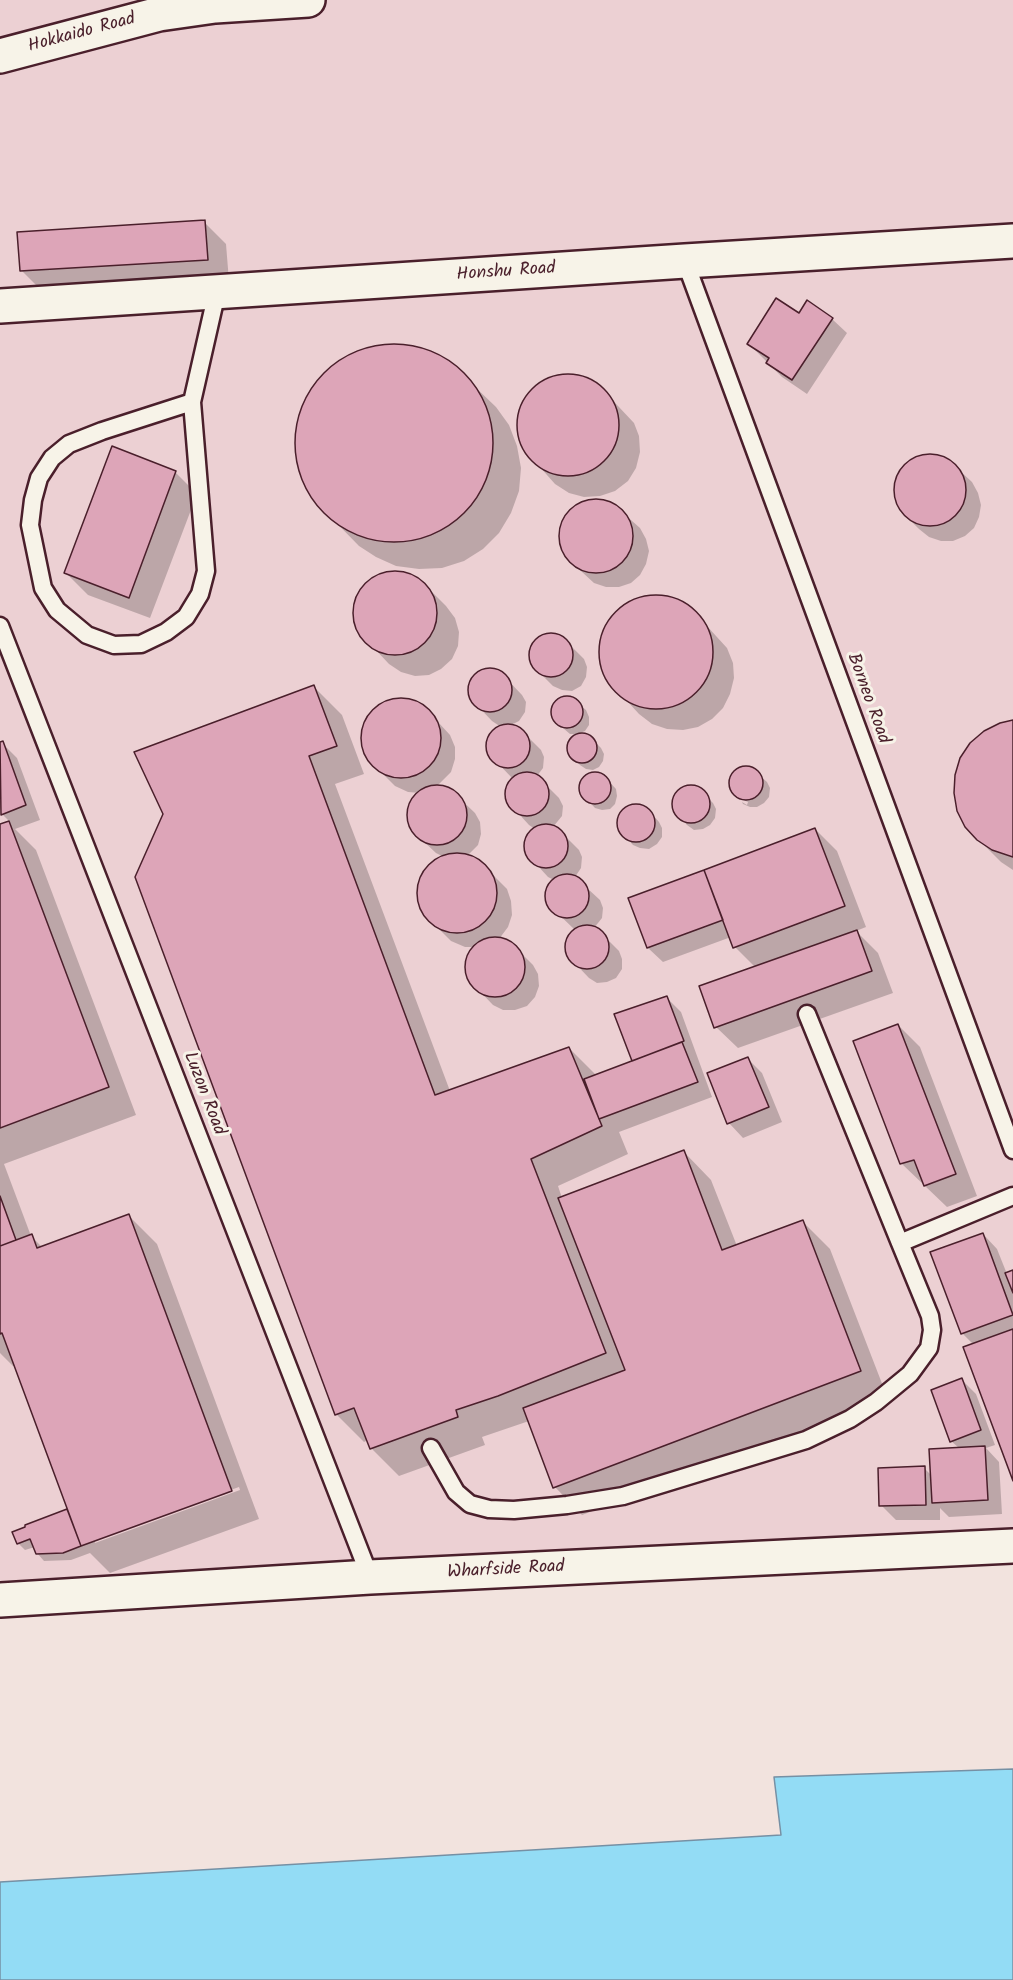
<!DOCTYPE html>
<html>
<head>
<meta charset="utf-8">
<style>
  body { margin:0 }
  canvas { display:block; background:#f2e3de }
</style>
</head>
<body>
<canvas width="1013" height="1980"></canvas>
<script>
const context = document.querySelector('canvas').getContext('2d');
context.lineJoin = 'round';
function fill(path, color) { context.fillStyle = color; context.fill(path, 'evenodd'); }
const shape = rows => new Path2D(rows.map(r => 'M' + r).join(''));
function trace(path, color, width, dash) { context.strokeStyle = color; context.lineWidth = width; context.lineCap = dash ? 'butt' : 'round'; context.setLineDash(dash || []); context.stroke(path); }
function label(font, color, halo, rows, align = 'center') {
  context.font = font + ' Kalam,sans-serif'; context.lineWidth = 6; context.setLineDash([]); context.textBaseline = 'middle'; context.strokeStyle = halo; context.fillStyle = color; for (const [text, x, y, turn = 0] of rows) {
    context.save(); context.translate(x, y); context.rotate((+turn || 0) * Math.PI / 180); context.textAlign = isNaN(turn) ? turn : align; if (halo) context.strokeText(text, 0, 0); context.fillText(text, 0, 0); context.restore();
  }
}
const built = shape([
  [0,0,1013,0,1013,1541,0,1598]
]);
const water = shape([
  [1013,1769,1013,1980,0,1980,0,1882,781,1835,774,1777,1013,1769]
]);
const shadow = shape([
  [204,222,226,244,229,281,43,292,21,270],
  [799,315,832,319,847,333,807,394,782,377,748,343],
  [389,345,411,346,432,353,451,364,496,407,509,425,517,446,521,468,519,491,511,513,499,533,483,549,464,561,442,568,419,569,396,566,376,557,359,546,316,502,305,484,298,464,296,443,298,422,304,402,315,384,329,369,347,357,367,348],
  [561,376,576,376,590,380,602,389,634,423,639,436,640,452,636,468,628,481,615,491,600,496,584,497,569,493,555,484,523,448,518,432,518,416,524,401,534,388,547,379],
  [935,455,947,459,972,482,978,493,981,505,979,517,974,528,965,536,953,541,941,541,929,537,919,529,904,514,897,503,895,491,896,479,902,468,911,460,923,456],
  [175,472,197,494,150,618,88,595,66,573],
  [590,500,602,500,614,505,640,528,646,539,649,551,646,564,640,575,631,583,619,587,606,587,594,583,569,560,563,548,560,536,562,524,568,513,578,505],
  [398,572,412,575,424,584,446,606,455,618,459,632,458,646,452,659,441,669,429,675,415,676,401,672,389,664,358,631,354,617,355,603,361,590,371,579,383,573],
  [651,597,667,598,682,604,695,613,727,648,733,663,734,678,730,694,723,708,712,719,698,727,683,730,667,729,652,724,639,714,607,679,601,664,600,649,603,633,611,619,622,608,636,600],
  [546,635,554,635,569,644,584,659,587,667,586,677,581,686,572,691,562,690,553,686,538,671,531,655,533,646,538,639],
  [485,670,501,673,522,695,526,702,525,712,519,721,511,725,519,728,541,750,544,757,543,768,537,776,559,798,563,806,562,816,553,827,557,828,579,850,582,857,581,868,575,877,600,900,603,908,602,918,594,928,598,930,619,951,622,959,622,969,616,978,607,982,597,983,589,978,568,956,566,947,568,938,575,930,548,904,547,895,548,887,554,880,548,877,527,854,525,846,528,837,535,829,529,825,508,802,506,794,508,785,513,779,489,754,487,745,489,737,495,730,501,727,492,721,471,699,469,690,471,682,477,674],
  [314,687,342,715,364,774,335,784,450,1091,569,1048,597,1076,634,1062,666,997,681,1012,712,1097,619,1132,628,1154,558,1186,562,1198,684,1152,711,1180,737,1246,802,1221,830,1249,888,1399,582,1515,555,1487,529,1421,482,1437,485,1445,399,1476,371,1448,368,1440,364,1442,336,1414,137,877],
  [564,698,572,699,586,710,589,717,589,725,585,731,578,734,570,734,556,722,552,714,553,707,557,701],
  [402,699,414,702,426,709,450,735,455,747,455,759,451,772,436,787,442,787,452,791,475,813,480,822,481,834,478,845,467,856,482,864,507,889,511,901,512,915,508,927,499,939,517,949,533,965,538,974,539,986,535,997,527,1006,515,1010,503,1010,493,1005,470,981,466,971,467,960,475,947,465,947,451,941,425,915,420,902,419,888,423,874,432,863,444,857,436,853,420,838,413,829,409,819,410,808,415,798,420,793,408,792,395,786,369,760,363,747,362,733,366,719,376,708,389,701],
  [1013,722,1013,870,1001,862,978,839],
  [580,735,587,736,593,740,601,748,604,754,603,761,599,767,593,770,586,769,580,765,572,757,569,750,569,743,574,738],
  [2,743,17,758,40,820,15,829,36,850,136,1115,4,1164,31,1236,43,1248,129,1216,157,1244,259,1519,110,1573,90,1553,71,1560,44,1561,37,1553,35,1547,25,1550,18,1543,27,1526,69,1510,15,1366,13,1366,0,1353,0,826,10,822,2,814,0,808,0,744],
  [239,1487,240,1490,95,1543,95,1539],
  [742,767,748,767,759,775,767,782,770,788,769,797,764,803,757,807,750,807,743,804,742,802,747,805,748,802,736,797,731,790,731,776],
  [596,774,603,775,616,789,617,796,615,804,610,809,602,810,595,808,582,794,580,787,583,780,588,775],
  [686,788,700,790,713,803,716,809,715,818,710,825,703,829,694,830,687,825,675,812,673,804,674,797,679,791],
  [632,806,639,806,652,814,659,822,662,828,662,837,657,844,649,849,640,848,633,845,620,831,619,823,620,816,625,809],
  [815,829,837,851,866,927,856,931,878,953,893,993,738,1048,716,1027,756,968,735,947,731,937,663,962,648,948,630,899],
  [898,1025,920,1047,977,1196,947,1207,902,1164],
  [747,1058,762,1073,782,1122,743,1138,729,1123],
  [983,1234,997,1249,1007,1274,1013,1272,1013,1476,974,1345,962,1333],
  [962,1380,976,1394,995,1445,986,1448,999,1462,1002,1514,949,1517,940,1508,940,1520,896,1520,881,1505,924,1468,932,1476,959,1448,951,1441]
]);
const building = shape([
  [205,220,208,260,20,271,17,232,205,220],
  [776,298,799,313,807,300,833,318,792,380,766,363,769,358,747,344,776,298],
  '295 443a99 99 0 1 1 198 0a99 99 0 1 1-198 0Z',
  '517 425a51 51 0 1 1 102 0a51 51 0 1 1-102 0Z',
  [112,446,176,471,129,598,64,573,112,446],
  '894 490a36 36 0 1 1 72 0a36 36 0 1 1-72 0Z',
  '559 536a37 37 0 1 1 74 0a37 37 0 1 1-74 0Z',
  '353 613a42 42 0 1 1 84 0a42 42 0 1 1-84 0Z',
  '599 652a57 57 0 1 1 114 0a57 57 0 1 1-114 0Z',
  '529 655a22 22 0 1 1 44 0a22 22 0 1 1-44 0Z',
  '468 690a22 22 0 1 1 44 0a22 22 0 1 1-44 0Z',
  [314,685,337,746,309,756,435,1095,569,1047,602,1126,531,1159,606,1353,498,1396,456,1410,458,1417,370,1449,354,1408,335,1415,135,877,163,814,134,752,314,685],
  '551 712a16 16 0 1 1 32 0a16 16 0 1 1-32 0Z',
  '361 738a40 40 0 1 1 80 0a40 40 0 1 1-80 0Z',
  [1013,720,1013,857,992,850,977,840,965,827,957,811,954,793,955,775,960,758,970,743,984,731,1000,723,1013,720],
  '486 746a22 22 0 1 1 44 0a22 22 0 1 1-44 0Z',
  '567 748a15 15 0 1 1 30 0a15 15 0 1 1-30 0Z',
  [3,741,26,805,1,815,0,742,3,741],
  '729 783a17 17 0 1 1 34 0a17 17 0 1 1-34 0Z',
  '579 788a16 16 0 1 1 32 0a16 16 0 1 1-32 0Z',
  '505 794a22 22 0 1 1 44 0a22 22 0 1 1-44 0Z',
  '672 804a19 19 0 1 1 38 0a19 19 0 1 1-38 0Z',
  '407 815a30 30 0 1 1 60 0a30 30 0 1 1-60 0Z',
  '617 823a19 19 0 1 1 38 0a19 19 0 1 1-38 0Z',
  [9,821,109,1087,0,1128,0,824,9,821],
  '524 846a22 22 0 1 1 44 0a22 22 0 1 1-44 0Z',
  [815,828,845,906,733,948,704,870,815,828],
  '417 893a40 40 0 1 1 80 0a40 40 0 1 1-80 0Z',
  [704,870,723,920,647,948,628,898,704,870],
  '545 896a22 22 0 1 1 44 0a22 22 0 1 1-44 0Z',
  '565 947a22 22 0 1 1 44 0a22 22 0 1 1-44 0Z',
  [857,930,872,971,714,1028,699,986,857,930],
  '465 967a30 30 0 1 1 60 0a30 30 0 1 1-60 0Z',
  [667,996,684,1041,632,1061,614,1014,667,996],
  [898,1024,956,1174,924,1186,914,1160,900,1164,853,1041,898,1024],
  [682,1042,698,1082,599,1119,584,1079,682,1042],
  [748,1057,769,1107,727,1124,707,1073,748,1057],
  [684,1150,722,1250,803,1220,861,1371,553,1488,523,1408,625,1370,558,1198,684,1150],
  [0,1196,16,1240,0,1246,0,1196],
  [129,1214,232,1491,81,1546,2,1333,0,1334,0,1246,32,1234,37,1248,129,1214],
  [983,1233,1013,1315,961,1334,930,1252,983,1233],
  [1013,1270,1013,1293,1005,1273,1013,1270],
  [1013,1329,1013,1481,963,1347,1013,1329],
  [962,1378,981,1430,950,1442,931,1390,962,1378],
  [985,1446,988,1500,932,1503,929,1449,985,1446],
  [925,1466,926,1505,879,1506,878,1468,925,1466],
  [67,1509,81,1546,63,1553,36,1554,30,1539,17,1544,12,1532,25,1527,25,1525,67,1509]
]);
const lane = shape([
  [685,261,1013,1150],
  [192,402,102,431,69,444,52,458,39,478,33,500,30,525,43,588,57,610,87,635,114,645,141,644,166,632,186,617,200,594,206,571,192,402,217,292],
  [0,626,370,1577],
  [807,1014,900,1243],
  [431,1448,456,1492,470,1504,489,1509,514,1510,567,1505,623,1496,806,1440,850,1419,876,1402,910,1374,929,1348,932,1330,930,1316,900,1243,1013,1196]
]);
const street = shape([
  [0,56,159,14,215,6,308,0],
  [0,306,685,261,1013,241],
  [0,1600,370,1577,1013,1546]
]);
const streetNames = [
  ["Hokkaido Road",82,34,-15],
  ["Honshu Road",506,273,-4],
  ["Borneo Road",867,699,70],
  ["Luzon Road",203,1094,69],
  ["Wharfside Road",506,1571,-3]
];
fill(built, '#ecd0d3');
fill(water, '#93dcf5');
trace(water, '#7690a4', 1.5);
fill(shadow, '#0003');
fill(building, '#dda5b8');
trace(building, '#4a1f2b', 1.5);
trace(lane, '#4a1f2b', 21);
trace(street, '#4a1f2b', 38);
trace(lane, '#f7f3e8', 16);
trace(street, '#f7f3e8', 33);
label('18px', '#4a1f2b', '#f7f3e8', streetNames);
</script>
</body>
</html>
